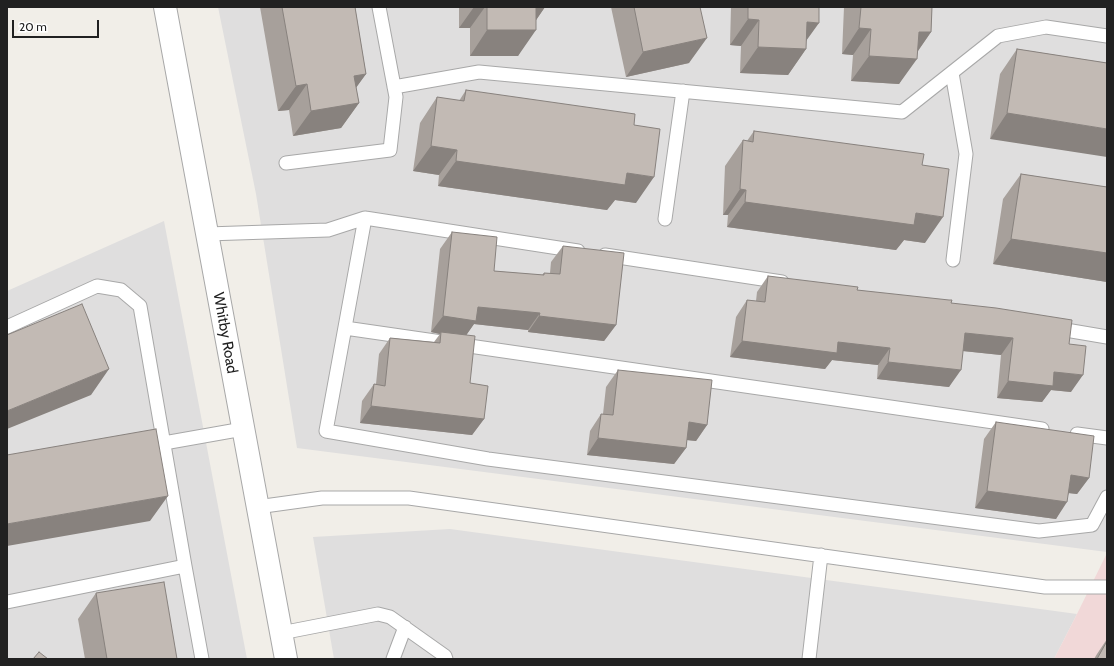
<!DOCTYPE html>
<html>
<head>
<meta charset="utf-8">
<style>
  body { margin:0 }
  #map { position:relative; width:1114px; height:666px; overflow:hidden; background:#f1eee8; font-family:Cabin,sans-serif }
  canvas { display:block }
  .frame { position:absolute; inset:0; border:8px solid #212121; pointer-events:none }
  .scale { position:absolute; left:12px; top:20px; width:87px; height:18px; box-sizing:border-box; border:2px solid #212121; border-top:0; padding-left:5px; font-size:12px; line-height:14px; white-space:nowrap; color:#212121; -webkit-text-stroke:3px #fff; paint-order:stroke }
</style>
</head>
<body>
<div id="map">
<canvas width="1114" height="666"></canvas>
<div class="frame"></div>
<div class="scale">20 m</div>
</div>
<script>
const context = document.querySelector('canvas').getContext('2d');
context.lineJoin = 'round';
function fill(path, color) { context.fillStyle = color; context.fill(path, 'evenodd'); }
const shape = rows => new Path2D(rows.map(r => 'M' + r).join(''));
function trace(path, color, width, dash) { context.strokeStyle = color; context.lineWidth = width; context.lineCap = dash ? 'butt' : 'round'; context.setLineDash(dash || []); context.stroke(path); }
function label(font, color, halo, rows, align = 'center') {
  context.font = font + ' Cabin,sans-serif'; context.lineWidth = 3.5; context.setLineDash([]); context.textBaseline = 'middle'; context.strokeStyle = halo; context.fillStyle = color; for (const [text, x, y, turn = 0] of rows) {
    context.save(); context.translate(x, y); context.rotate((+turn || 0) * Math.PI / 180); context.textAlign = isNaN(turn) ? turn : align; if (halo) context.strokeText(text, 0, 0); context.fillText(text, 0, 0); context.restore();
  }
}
const residential = shape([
  [218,7,1107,7,1107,552,297,448,256,194],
  [164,221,247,659,7,659,7,291],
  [450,529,1077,614,1054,659,334,659,313,537]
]);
const commercial = shape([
  [1107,553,1107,659,1054,659,1077,614]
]);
const lane = shape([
  [952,73,966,154,953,260],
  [394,87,479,72,902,112,998,36,1046,27,1107,36],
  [286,163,390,150,396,97,379,7],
  [365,218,326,431,488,459,1039,531,1092,525,1107,497],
  [665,219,683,91],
  [207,234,328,230,365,218,578,251],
  [605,255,782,282],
  [7,327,97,286,121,290,140,306,185,566,202,659],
  [345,328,1042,429],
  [1054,328,1107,337],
  [1077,434,1107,438],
  [164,443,243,429],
  [257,507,322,498,409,498,1045,587,1107,587],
  [7,602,185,566],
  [281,633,378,614,390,617,445,656,446,659],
  [393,659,405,627],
  [809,659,821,555]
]);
const street = shape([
  [165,7,286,659]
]);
const wall = shape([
  [260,7,355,7,366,74,356,87,359,103,341,128,293,136,289,110,278,111],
  [459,7,545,7,536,20,518,56,470,56,470,28,459,28],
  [611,7,700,7,689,63,626,77],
  [731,7,819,7,806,41,806,49,788,75,740,73,741,46,730,45],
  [844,7,932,7,931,32,918,51,899,84,851,81,853,55,842,54],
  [1017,49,1107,63,990,139,1000,74],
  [466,90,634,125,636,203,615,200,607,210,438,186,439,175,413,171,420,123,437,97,459,101],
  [754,131,922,165,925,243,904,240,896,250,727,227,728,215,723,215,725,166,743,140,747,141],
  [1021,174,1107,187,1107,282,993,264,1003,199],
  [452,232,494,271,542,275,544,273,550,273,551,262,563,246,616,325,604,341,528,332,528,330,474,324,466,335,470,383,484,419,472,435,360,423,362,401,374,384,376,384,379,354,390,338,434,342,440,334,431,332,440,249],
  [768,276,857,290,951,303,1069,344,1071,392,1051,390,1042,402,997,398,1001,355,963,351,949,387,877,379,878,365,832,360,825,369,730,357,736,317,747,300,756,301,757,292],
  [618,370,707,425,696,441,687,440,686,448,674,464,587,455,590,431,601,414,603,414,606,387],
  [996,422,1089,478,1077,494,1069,493,1056,519,975,508,984,439],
  [96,593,177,659,85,659,78,619],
  [1107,639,1107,659,1094,659,1097,654]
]);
const shadedWall = shape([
  [474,7,485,7,470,28,459,28],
  [533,7,545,7,530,29],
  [748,19,759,20,741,46,730,45],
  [807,22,819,23,801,48],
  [859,28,871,29,853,55,842,54],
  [487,30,536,30,518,56,470,56],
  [919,32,931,32,913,58],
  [707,38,689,63,626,77,643,52],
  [758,47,806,49,788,75,740,73],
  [869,56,917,59,899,84,851,81],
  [366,74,348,99,354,76],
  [307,84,289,110,278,111,296,86],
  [359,103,341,128,293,136,311,111],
  [1007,113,1107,129,1107,157,990,139],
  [431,146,457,150,439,175,413,171],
  [456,161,627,173,654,177,636,203,615,200,607,210,438,186],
  [740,189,746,190,728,215,723,215],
  [745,202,916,213,943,217,925,243,904,240,896,250,727,227],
  [1011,239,1107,253,1107,282,993,264],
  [478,307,540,313,528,330,474,324,465,337,441,332,440,334,431,332,443,316],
  [539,316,616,325,604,341,528,332],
  [965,333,1013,338,1001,355,953,350],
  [742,341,838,342,890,348,878,365,832,360,825,369,730,357],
  [888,362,961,370,949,387,877,379],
  [109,369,91,395,7,429,7,411],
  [1054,372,1083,375,1071,392,1051,390,1042,402,997,398,1008,381],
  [371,406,484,419,472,435,360,423],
  [689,422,707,425,696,441,677,439],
  [598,438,686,448,674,464,587,455],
  [1071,475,1089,478,1077,494,1059,492],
  [987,491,1067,502,1056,519,975,508],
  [168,496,150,521,7,546,7,524]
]);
const building = shape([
  [282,7,355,7,366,74,354,76,359,103,311,111,307,84,296,86,282,7],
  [487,7,536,7,536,30,487,30,487,7],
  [634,7,700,7,707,38,643,52,634,7],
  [748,7,819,7,819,23,807,22,806,49,758,47,759,20,748,19,748,7],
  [861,7,932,7,931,32,919,32,917,59,869,56,871,29,859,28,861,7],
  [1017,49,1107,63,1107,129,1007,113,1017,49],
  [466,90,635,114,634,125,660,129,654,177,627,173,625,185,456,161,457,150,431,146,437,97,464,101,466,90],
  [754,131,924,154,922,165,949,169,943,217,916,213,914,225,745,202,746,190,740,189,743,140,753,142,754,131],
  [1021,174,1107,187,1107,253,1011,239,1021,174],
  [452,232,497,237,494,271,544,275,544,273,560,274,563,246,624,253,616,325,539,316,540,313,478,307,476,321,443,316,452,232],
  [768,276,858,287,857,290,949,300,952,300,951,303,996,308,1072,320,1069,344,1086,346,1083,375,1054,372,1053,386,1008,381,1013,338,965,333,961,370,888,362,890,348,838,342,837,353,742,341,747,300,765,302,768,276],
  [82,304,109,369,7,411,7,335,82,304],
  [441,332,475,336,470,383,488,386,484,419,371,406,374,384,385,386,390,338,440,343,441,332],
  [618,370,712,380,707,425,689,422,686,448,598,438,601,414,613,415,618,370],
  [996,422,1094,436,1089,478,1071,475,1067,502,987,491,996,422],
  [156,429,168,496,7,524,7,455,156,429],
  [164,582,177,659,107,659,96,593,164,582],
  [1107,641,1107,659,1097,659,1107,641],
  [39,652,48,659,33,659,39,652]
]);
const streetNames = [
  ["Whitby Road",225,333,80]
];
fill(residential, '#dfdede');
fill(commercial, '#f1d8d8');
trace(lane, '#a8a8a8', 15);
trace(street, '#a8a8a8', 24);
trace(lane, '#fff', 13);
trace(street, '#fff', 22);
fill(wall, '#a7a09b');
fill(shadedWall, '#88827e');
fill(building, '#c2bab4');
trace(building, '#88827e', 1);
label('15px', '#212121', '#fff', streetNames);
</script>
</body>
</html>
